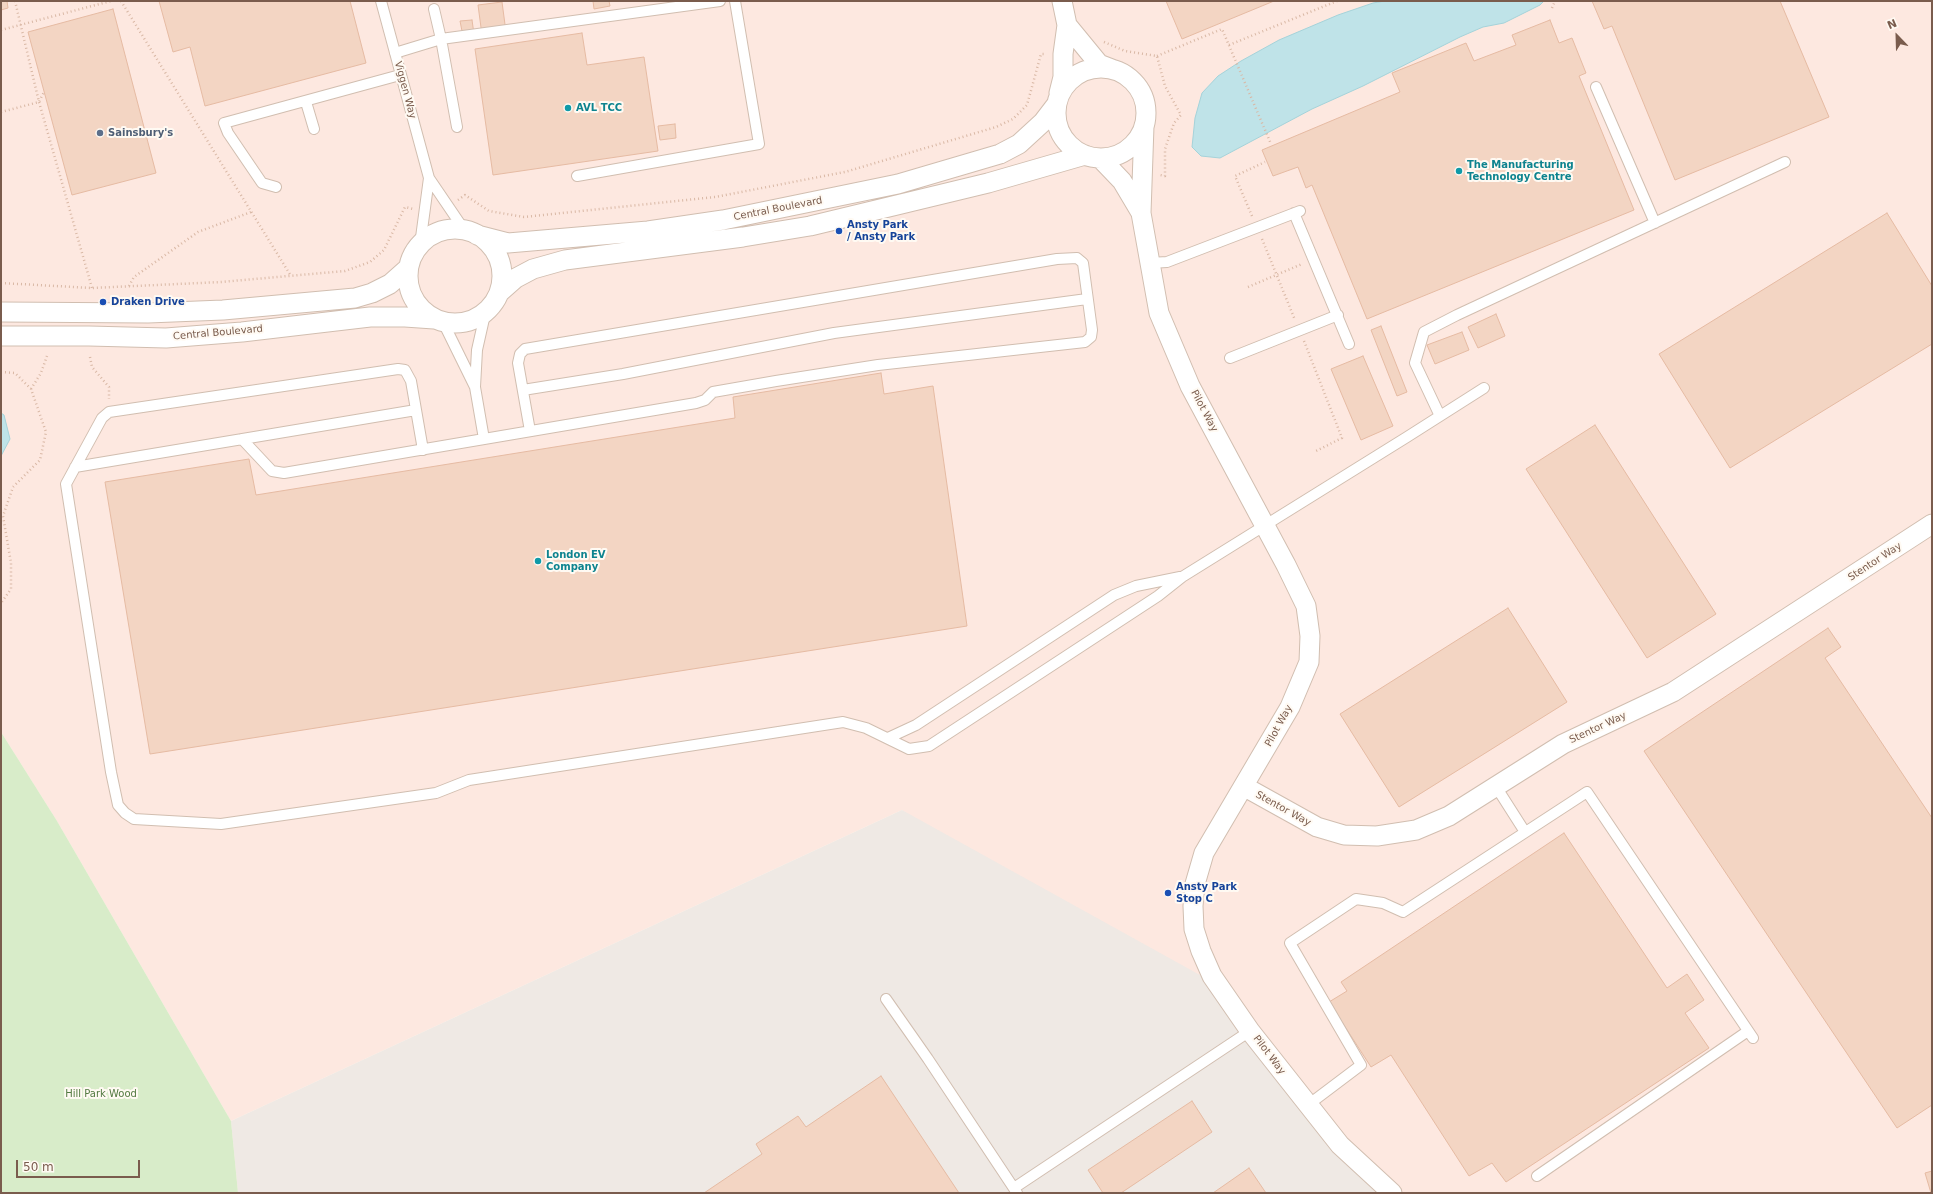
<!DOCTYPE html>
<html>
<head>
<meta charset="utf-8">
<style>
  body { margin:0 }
  #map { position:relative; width:1933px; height:1194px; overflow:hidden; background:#fdf6ec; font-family:"DejaVu Sans",sans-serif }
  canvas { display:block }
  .frame { position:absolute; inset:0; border:2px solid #7a5c4d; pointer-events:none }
  .north { position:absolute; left:1877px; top:16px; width:40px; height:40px; -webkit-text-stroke:3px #fffaf3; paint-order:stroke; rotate:337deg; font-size:11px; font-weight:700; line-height:16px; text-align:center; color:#7a5c4d }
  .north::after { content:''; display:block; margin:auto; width:14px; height:18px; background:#7a5c4d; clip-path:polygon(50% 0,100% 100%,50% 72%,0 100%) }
  .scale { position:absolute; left:16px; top:1160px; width:124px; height:18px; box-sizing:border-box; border:2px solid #7a5c4d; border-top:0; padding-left:5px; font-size:12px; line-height:14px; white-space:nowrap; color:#7a5c4d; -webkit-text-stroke:3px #fffaf3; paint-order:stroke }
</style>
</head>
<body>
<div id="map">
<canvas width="1933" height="1194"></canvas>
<div class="frame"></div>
<div class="north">N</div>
<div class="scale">50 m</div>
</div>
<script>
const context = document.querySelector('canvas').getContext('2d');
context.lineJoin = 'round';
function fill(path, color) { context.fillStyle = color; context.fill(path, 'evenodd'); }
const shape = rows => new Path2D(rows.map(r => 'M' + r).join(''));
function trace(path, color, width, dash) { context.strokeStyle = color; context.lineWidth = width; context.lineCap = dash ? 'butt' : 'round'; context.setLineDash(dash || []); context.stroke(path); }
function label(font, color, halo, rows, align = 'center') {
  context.font = font + ' "DejaVu Sans",sans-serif'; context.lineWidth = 4; context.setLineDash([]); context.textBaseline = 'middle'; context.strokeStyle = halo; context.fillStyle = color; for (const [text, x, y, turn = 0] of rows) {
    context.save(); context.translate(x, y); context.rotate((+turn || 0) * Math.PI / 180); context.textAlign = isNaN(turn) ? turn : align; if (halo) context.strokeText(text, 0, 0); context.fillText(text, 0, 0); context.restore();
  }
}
const commercial = shape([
  [1,1,1932,1,1932,1193,1392,1193,902,810,231,1121,57,821,1,732]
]);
const industrial = shape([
  [902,810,1227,990,1392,1193,238,1193,231,1121]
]);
const green = shape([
  [1,732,57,821,231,1121,238,1193,1,1193]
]);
const water = shape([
  [1385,1,1544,1,1540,5,1504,23,1483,27,1460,37,1363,86,1312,109,1220,158,1201,156,1192,147,1195,118,1202,93,1218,76,1241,61,1279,40,1338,15,1373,3,1385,1],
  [1,413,4,415,10,439,1,456,1,413]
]);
const building = shape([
  [1,1,7,1,8,8,1,10,1,1],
  [159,1,350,1,366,63,205,106,190,47,173,52,159,1],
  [593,1,609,1,610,6,594,9,593,1],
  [1166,1,1274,1,1182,39,1166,1],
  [1592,1,1780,1,1829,117,1675,180,1612,26,1604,29,1592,1],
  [502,2,506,32,482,35,478,5,502,2],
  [113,9,156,173,72,195,28,32,113,9],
  [472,20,474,34,463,36,460,21,472,20],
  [1550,20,1559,43,1572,38,1586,73,1579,76,1634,210,1367,319,1312,185,1306,188,1298,167,1273,176,1262,150,1400,92,1392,73,1466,43,1474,61,1516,45,1512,35,1550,20],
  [582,33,587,65,644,57,658,151,493,175,475,49,582,33],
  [675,124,676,138,660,140,658,126,675,124],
  [1887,213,1932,286,1932,344,1730,468,1659,354,1887,213],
  [1496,314,1505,336,1478,348,1468,327,1496,314],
  [1381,326,1407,392,1397,396,1371,330,1381,326],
  [1462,332,1469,350,1435,364,1427,345,1462,332],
  [1363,356,1393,426,1361,440,1331,369,1363,356],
  [881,373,884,394,933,386,967,626,150,754,105,482,249,459,256,495,735,418,733,397,881,373],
  [1595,425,1716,614,1647,658,1526,469,1595,425],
  [1508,608,1567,702,1399,807,1340,714,1508,608],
  [1828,628,1841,647,1825,658,1932,818,1932,1105,1897,1128,1644,751,1828,628],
  [1564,833,1667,988,1687,974,1704,1000,1685,1013,1709,1048,1506,1182,1492,1163,1469,1176,1391,1055,1371,1067,1329,1002,1347,991,1341,982,1564,833],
  [881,1076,959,1193,704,1193,762,1154,756,1144,798,1116,806,1127,881,1076],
  [1192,1101,1212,1132,1121,1193,1103,1193,1088,1170,1192,1101],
  [1249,1168,1266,1193,1213,1193,1249,1168],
  [1932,1171,1932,1193,1931,1193,1925,1173,1932,1171]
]);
const path = shape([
  [15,1,39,102,92,288],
  [121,1,291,276],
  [1552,8,1555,1],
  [1,30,111,1],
  [1104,42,1125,51,1157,56,1165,86,1181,115,1174,123,1165,149,1165,176,1160,175],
  [1229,45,1337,1],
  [1157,56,1222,29,1271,144],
  [1,112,39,102,44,92],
  [458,200,465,195,489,211,524,217,715,197,845,172,996,127,1013,119,1027,105,1041,54,1045,54],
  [1252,216,1235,176,1265,162],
  [1262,239,1295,320],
  [1,283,92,288,221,282,345,271,370,262,384,250,405,207,413,209],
  [129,286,134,277,198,232,251,212],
  [1248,287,1302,264],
  [1304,341,1342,438,1314,452],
  [90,357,92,367,109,387,109,399],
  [1,372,15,373,31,389,46,432,40,460,13,487,3,516,11,563,11,589,1,603],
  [31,389,41,373,47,356]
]);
const lane = shape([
  [381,1,429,178,465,231],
  [434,9,441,39,457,127],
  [395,53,441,39,720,1],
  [1596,87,1655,223],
  [306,102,314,129],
  [577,176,759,144,735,1],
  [276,187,262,183,228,133,224,123,400,75],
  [1294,213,1349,344],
  [420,245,429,178],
  [1150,263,1167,262,1300,211],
  [443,322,475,387,477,350,486,310],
  [1230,358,1338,315],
  [475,387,484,439],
  [523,390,623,374,834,333,1087,299],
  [1440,416,1415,363,1424,332,1457,315,1785,162],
  [242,439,272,471,284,473,696,403,705,400,713,392,776,381,878,365,1085,342,1091,337,1092,330,1083,263,1077,258,1057,259,525,349,520,354,518,363,530,431],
  [423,450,411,381,405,370,398,369,109,412,102,418,66,484,111,772,118,805,125,813,134,819,221,824,436,793,469,780,843,722,866,728,909,749,929,746,1158,596,1182,577,1407,437,1484,388],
  [75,467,416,410],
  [888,738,916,725,1114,595,1136,586,1180,577],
  [1495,785,1525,832],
  [886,999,928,1059,1017,1193],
  [1308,1105,1361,1065,1290,943,1356,899,1383,903,1403,912,1587,792,1753,1038],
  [1537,1176,1748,1031],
  [1014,1188,1250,1031]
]);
const street = shape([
  [1067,25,1099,64,1112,69],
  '1056 113a45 45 0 1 1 90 0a45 45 0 1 1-90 0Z',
  [1059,93,1063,77,1063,54,1067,25,1062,1],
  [1144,126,1141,213,1159,313,1190,386,1286,565,1306,606,1310,636,1309,662,1290,707,1204,853,1195,884,1193,906,1194,929,1201,951,1212,976,1250,1031,1340,1145,1392,1193],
  [1100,158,1122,181,1141,213],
  '408 276a47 47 0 1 1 94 0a47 47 0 1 1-94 0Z',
  [477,235,508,243,648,231,723,220,898,184,1000,154,1019,144,1043,122,1056,105],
  [499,293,516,278,533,269,565,260,743,237,810,226,988,183,1085,155],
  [1,312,148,313,223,310,355,298,372,293,390,284,408,268],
  [1,336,89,336,166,338,242,332,370,317,405,317,434,319],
  [1245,787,1317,827,1344,835,1377,836,1416,830,1449,816,1563,744,1673,692,1932,524]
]);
const markers = [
  [568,108,4,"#0f9aa8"],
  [100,133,4,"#5c6f8a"],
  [1459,171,4,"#0f9aa8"],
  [839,231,4,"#1a4fb4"],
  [103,302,4,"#1a4fb4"],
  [538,561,4,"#0f9aa8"],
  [1168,893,4,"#1a4fb4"]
];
const streetNames = [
  ["Viggen Way",405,90,75],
  ["Central Boulevard",778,209,-11],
  ["Central Boulevard",218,333,-5],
  ["Pilot Way",1204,411,62],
  ["Stentor Way",1875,562,-33],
  ["Pilot Way",1279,726,-61],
  ["Stentor Way",1598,728,-25],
  ["Stentor Way",1283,809,29],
  ["Pilot Way",1269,1055,53]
];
const cultureNames = [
  ["AVL TCC",576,108],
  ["The Manufacturing",1467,165],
  ["Technology Centre",1467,177],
  ["London EV",546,555],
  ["Company",546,567]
];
const serviceNames = [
  ["Sainsbury's",108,133]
];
const transitNames = [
  ["Ansty Park",847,225],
  ["/ Ansty Park",847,237],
  ["Draken Drive",111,302],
  ["Ansty Park",1176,887],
  ["Stop C",1176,899]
];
const parkNames = [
  ["Hill Park Wood",101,1094]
];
fill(commercial, '#fde8e0');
fill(industrial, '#efe9e4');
fill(green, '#d8ecc9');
fill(water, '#bfe3e8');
trace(water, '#a5d3da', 1);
fill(building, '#f3d5c3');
trace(building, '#e6bba3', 1);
trace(lane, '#d1beb0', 12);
trace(street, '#d1beb0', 21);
trace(path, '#d9b8a5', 2.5, [1, 3]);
trace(lane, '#fff', 10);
trace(street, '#fff', 19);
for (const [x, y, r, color] of markers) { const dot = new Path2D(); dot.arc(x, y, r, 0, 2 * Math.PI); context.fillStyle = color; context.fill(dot); trace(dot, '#fffaf3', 1.5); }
label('10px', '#7a5c4d', '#fffaf3', streetNames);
label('bold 10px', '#0d838f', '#fffaf3', cultureNames, 'left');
label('bold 10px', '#4e5e75', '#fffaf3', serviceNames, 'left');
label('bold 10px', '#164399', '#fffaf3', transitNames, 'left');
label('10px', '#537a41', '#fffaf3', parkNames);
</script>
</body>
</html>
